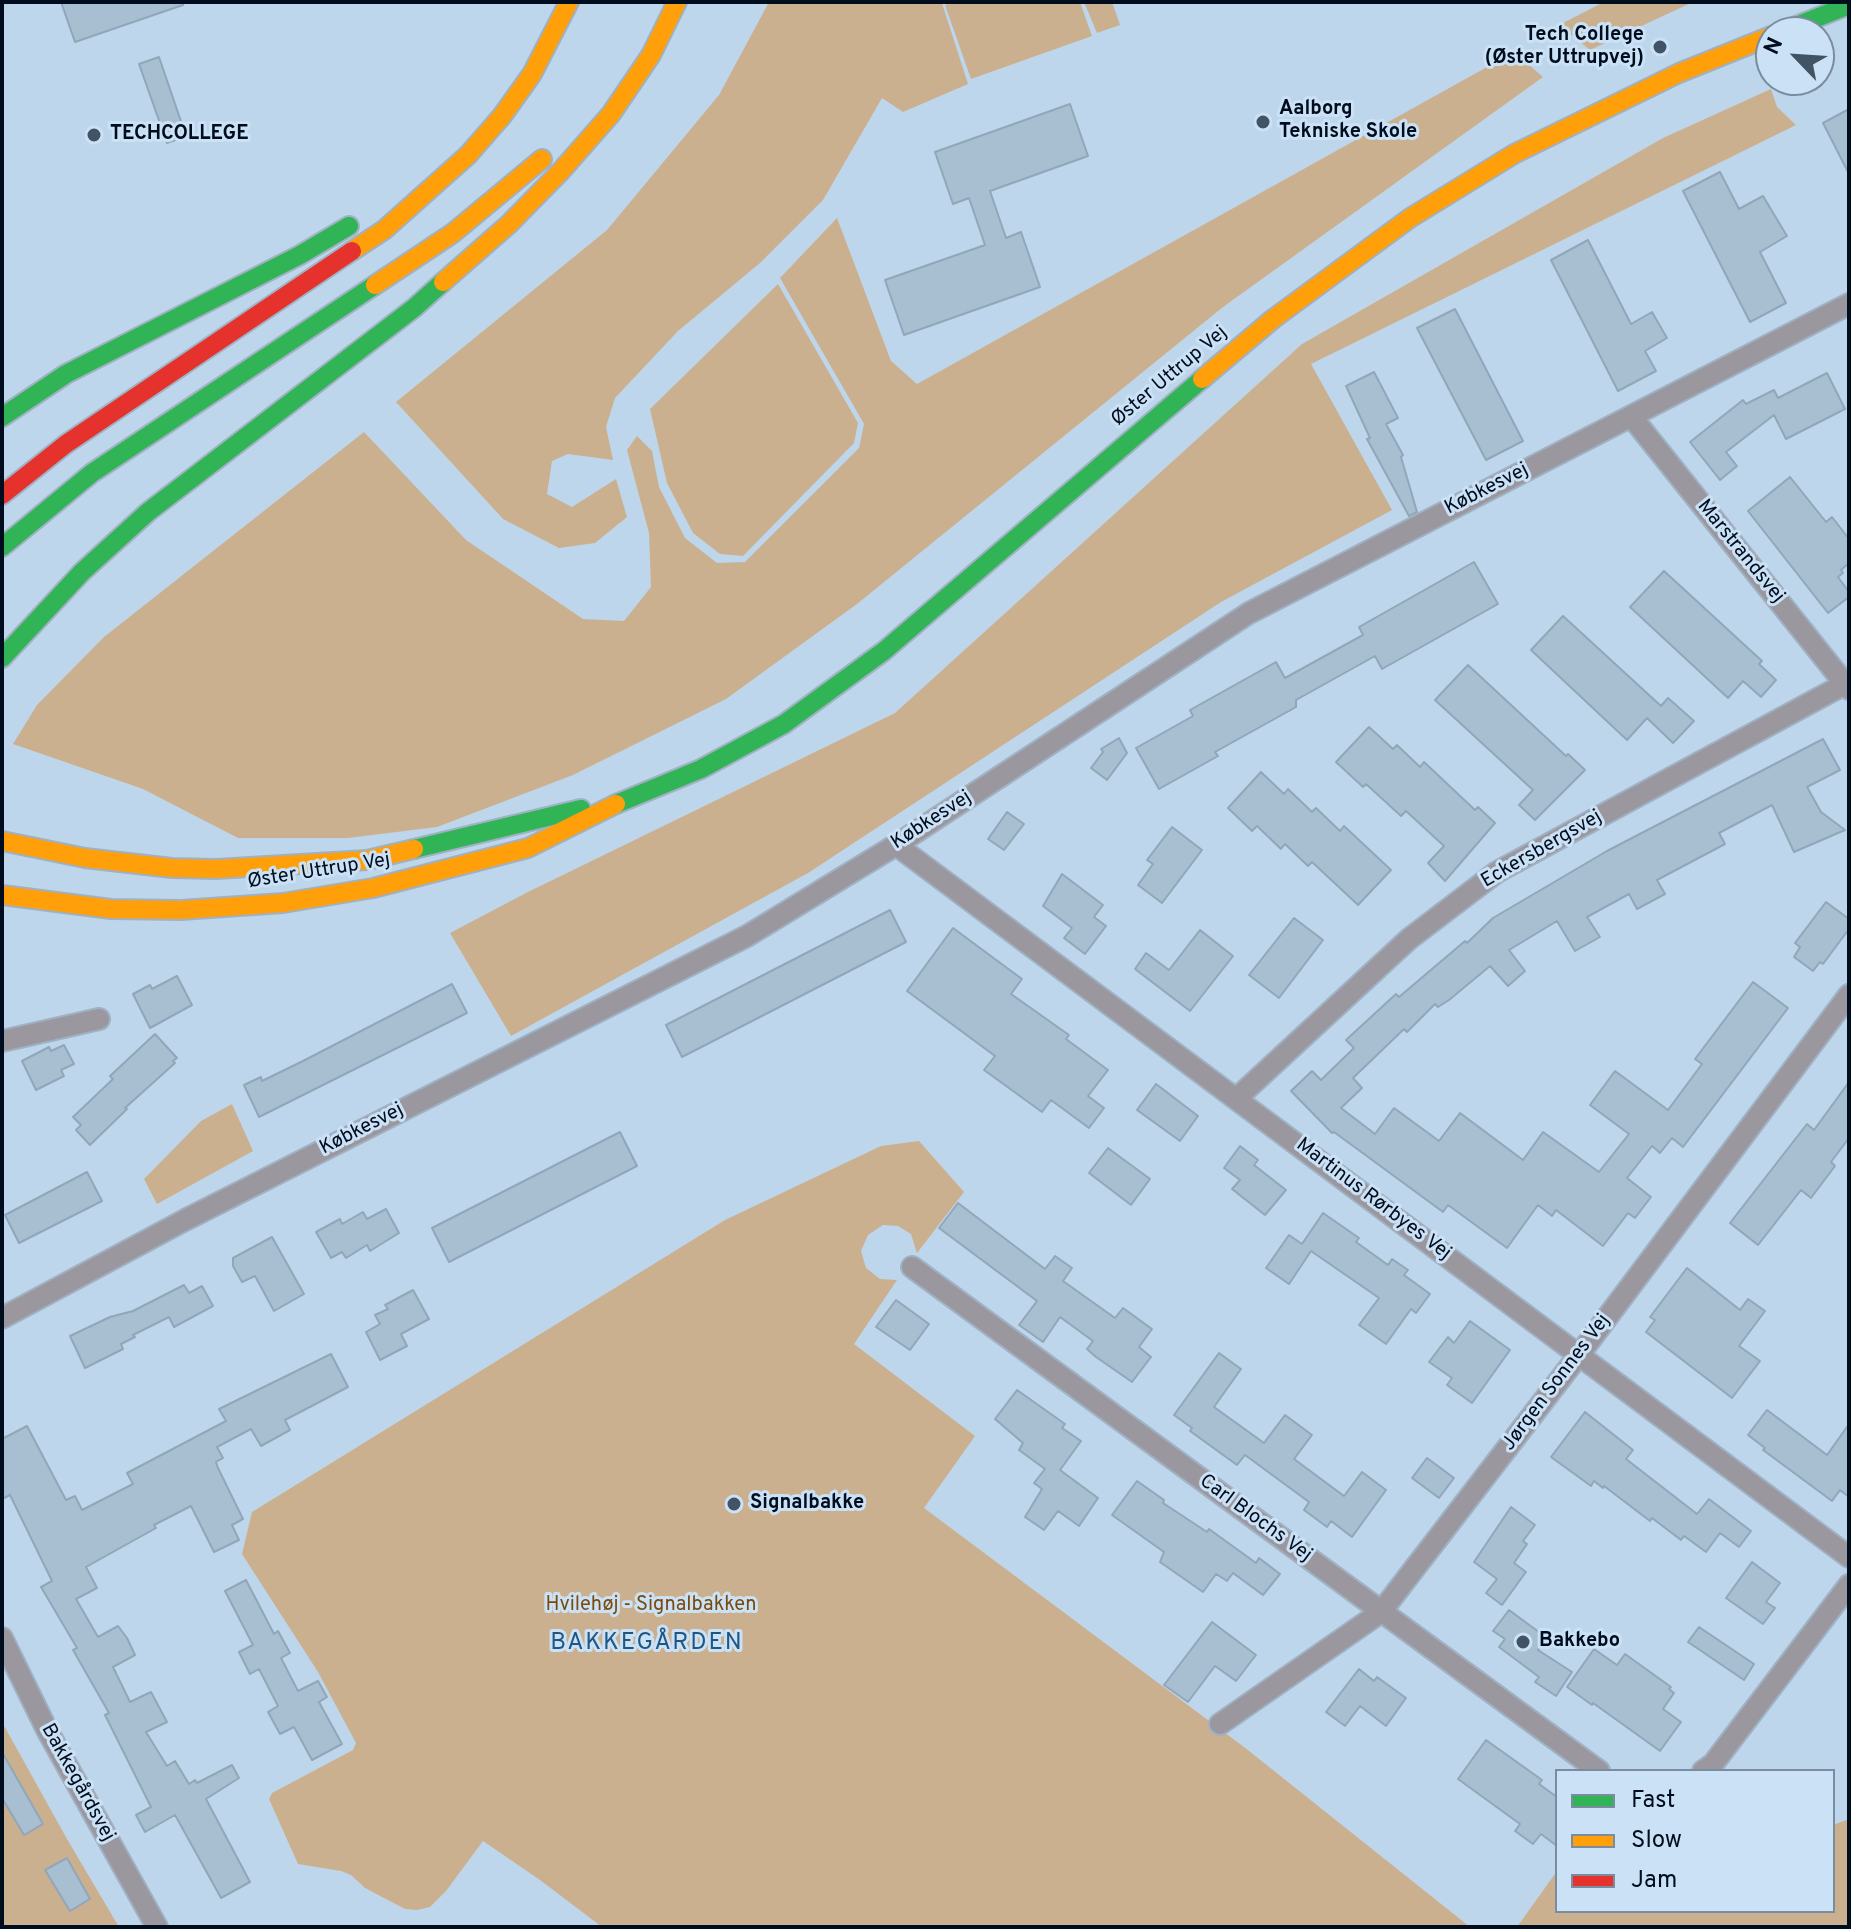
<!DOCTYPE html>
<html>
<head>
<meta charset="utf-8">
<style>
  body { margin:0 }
  #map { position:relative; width:1851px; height:1929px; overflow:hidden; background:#bed6eb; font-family:Overpass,sans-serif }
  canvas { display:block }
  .frame { position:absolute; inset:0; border:4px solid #000d1e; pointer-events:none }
  .legend { position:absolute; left:1555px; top:1769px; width:280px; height:144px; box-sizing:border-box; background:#cbe1f5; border:2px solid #7a8c9f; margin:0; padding:10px 14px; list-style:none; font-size:24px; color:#000d1e }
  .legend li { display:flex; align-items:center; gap:16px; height:40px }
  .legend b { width:40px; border:2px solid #7a8c9f }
  .north { position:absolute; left:1755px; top:16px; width:80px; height:80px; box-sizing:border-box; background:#cbe1f5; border:2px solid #7a8c9f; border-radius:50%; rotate:295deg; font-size:22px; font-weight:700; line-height:32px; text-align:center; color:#000d1e }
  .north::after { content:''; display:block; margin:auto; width:28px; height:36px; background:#425366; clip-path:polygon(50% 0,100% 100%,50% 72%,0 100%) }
</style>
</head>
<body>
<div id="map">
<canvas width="1851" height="1929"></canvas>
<div class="frame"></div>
<ul class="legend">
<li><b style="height:10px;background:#30b455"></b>Fast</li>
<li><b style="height:10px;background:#ff9f0a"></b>Slow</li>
<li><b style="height:10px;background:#e5322d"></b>Jam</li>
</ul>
<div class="north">N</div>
</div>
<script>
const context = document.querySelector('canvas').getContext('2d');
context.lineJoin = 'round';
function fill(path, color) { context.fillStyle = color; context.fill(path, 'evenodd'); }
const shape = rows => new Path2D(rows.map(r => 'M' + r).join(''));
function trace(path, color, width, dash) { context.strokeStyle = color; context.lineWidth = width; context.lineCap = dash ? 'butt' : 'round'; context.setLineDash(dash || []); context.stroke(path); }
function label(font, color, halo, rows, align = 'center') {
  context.font = font + ' Overpass,sans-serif'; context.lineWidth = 6; context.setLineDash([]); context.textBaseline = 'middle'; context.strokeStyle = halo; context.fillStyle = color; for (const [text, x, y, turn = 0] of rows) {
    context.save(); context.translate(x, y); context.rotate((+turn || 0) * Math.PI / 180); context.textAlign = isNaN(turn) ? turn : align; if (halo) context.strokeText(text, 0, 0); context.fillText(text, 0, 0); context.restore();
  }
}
const green = shape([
  [769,2,944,2,942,3,968,84,903,112,882,98,823,200,760,263,678,331,615,398,606,427,613,460,568,454,552,461,547,494,572,507,616,479,627,517,595,543,559,548,503,519,396,402,607,230,719,95],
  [952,2,1080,2,1092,36,971,79,945,5],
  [1084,2,1112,2,1120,25,1097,33],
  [1604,2,1693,2,1590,50,1559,25],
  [1514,52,1543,77,1223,307,857,604,726,699,573,775,437,827,348,838,238,838,143,789,13,744,37,705,104,637,364,432,466,540,583,619,624,621,651,587,649,533,627,450,637,436,652,451,659,487,685,538,717,563,745,562,859,448,864,424,780,278,837,218,891,361,917,384],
  [1771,89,1777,107,1796,125,1311,364,1392,510,1221,602,808,873,511,1036,450,933,528,892,895,713,1302,344,1663,138],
  [778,284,858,423,854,443,743,556,720,554,693,533,667,483,650,409],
  [232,1104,253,1151,157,1204,144,1179,201,1121],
  [919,1141,964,1192,917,1253,911,1234,898,1226,883,1225,868,1235,861,1251,866,1268,880,1279,897,1280,854,1344,975,1436,924,1508,1244,1747,1470,1927,602,1927,540,1880,483,1841,446,1891,430,1907,417,1910,405,1909,365,1888,351,1875,341,1871,298,1864,269,1799,272,1793,353,1750,356,1743,318,1672,242,1554,252,1512,725,1220,881,1146],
  [2,1722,67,1839,119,1927,2,1927],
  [1849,1819,1849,1927,1517,1927,1557,1871,1557,1911,1833,1911,1833,1825]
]);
const building = shape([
  [61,2,183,2,183,5,75,42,61,2],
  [159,57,186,136,167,143,139,64,159,57],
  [1070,104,1088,156,990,191,1006,238,1021,232,1040,287,904,335,885,280,985,245,969,198,953,204,935,152,1070,104],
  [1849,109,1849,174,1823,123,1849,109],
  [1720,172,1739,209,1763,196,1787,236,1760,252,1786,303,1750,322,1683,191,1720,172],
  [1588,240,1631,324,1652,312,1667,338,1645,351,1656,371,1618,391,1551,260,1588,240],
  [1455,309,1523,441,1486,460,1417,328,1455,309],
  [1374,372,1398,418,1386,424,1403,455,1401,457,1417,512,1409,516,1367,439,1370,438,1346,386,1374,372],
  [1827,373,1845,409,1786,439,1774,415,1726,452,1737,466,1720,480,1690,442,1743,400,1746,404,1774,390,1778,398,1827,373],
  [1790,477,1826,522,1832,517,1849,539,1849,563,1841,570,1843,573,1838,577,1849,592,1849,597,1828,613,1748,511,1790,477],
  [1474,562,1498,604,1382,669,1375,656,1296,700,1296,707,1215,752,1218,756,1159,789,1136,748,1193,716,1190,710,1276,662,1285,678,1363,635,1359,627,1474,562],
  [1664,571,1762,661,1759,664,1776,680,1761,697,1743,681,1728,698,1630,607,1664,571],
  [1563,616,1661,706,1668,698,1694,721,1673,743,1647,718,1627,740,1531,650,1563,616],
  [1468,665,1566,756,1568,754,1585,770,1535,820,1519,805,1533,790,1435,700,1468,665],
  [1369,727,1393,749,1397,745,1420,767,1424,762,1475,810,1478,807,1495,823,1445,881,1428,863,1444,846,1406,811,1401,816,1366,784,1363,787,1336,762,1369,727],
  [1119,738,1127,753,1107,780,1091,768,1103,752,1101,749,1119,738],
  [1823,739,1840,770,1807,787,1821,812,1845,830,1794,852,1772,805,1719,833,1725,844,1657,880,1665,894,1637,909,1629,894,1587,917,1600,937,1575,951,1557,921,1509,950,1525,971,1508,986,1490,966,1449,1000,1438,1007,1435,1004,1407,1032,1404,1029,1353,1078,1362,1088,1341,1108,1375,1134,1394,1108,1439,1141,1460,1113,1523,1160,1543,1132,1599,1172,1629,1134,1590,1105,1615,1071,1668,1110,1702,1064,1695,1059,1753,982,1788,1008,1683,1147,1672,1138,1660,1153,1652,1146,1627,1178,1651,1197,1635,1218,1628,1213,1603,1246,1556,1210,1552,1216,1538,1205,1507,1248,1448,1205,1443,1212,1334,1132,1332,1133,1291,1091,1312,1071,1321,1080,1354,1048,1346,1040,1396,994,1399,997,1465,941,1467,943,1493,918,1607,851,1823,739],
  [1261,772,1284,794,1288,789,1312,812,1316,808,1340,831,1344,826,1391,870,1358,905,1312,862,1308,866,1285,844,1281,849,1257,826,1252,831,1228,808,1261,772],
  [1007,812,1024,824,1004,850,988,839,1007,812],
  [1172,827,1202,850,1162,903,1138,885,1153,864,1147,860,1172,827],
  [1062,874,1103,905,1094,917,1106,926,1085,954,1064,938,1072,928,1043,906,1062,874],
  [1826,902,1849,919,1849,929,1823,964,1820,962,1813,971,1794,957,1800,947,1795,943,1826,902],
  [890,910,906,942,682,1057,666,1025,890,910],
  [1294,918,1323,940,1279,998,1249,975,1294,918],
  [953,928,1022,979,1011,994,1069,1035,1066,1039,1108,1070,1088,1096,1104,1108,1089,1128,1051,1100,1042,1112,984,1070,995,1056,907,991,953,928],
  [1200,930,1233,956,1190,1011,1135,969,1146,953,1169,970,1200,930],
  [177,976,192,1005,150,1028,133,994,150,985,152,989,177,976],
  [452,984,467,1013,259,1117,244,1085,261,1077,262,1081,303,1061,452,984],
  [155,1034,177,1058,173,1061,175,1063,125,1108,127,1109,90,1145,76,1130,81,1125,73,1117,113,1079,110,1076,155,1034],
  [64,1045,74,1064,61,1070,64,1076,36,1090,22,1061,49,1047,51,1051,64,1045],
  [1849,1082,1849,1138,1831,1162,1835,1166,1811,1198,1801,1190,1758,1245,1730,1223,1807,1124,1814,1130,1849,1082],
  [1156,1084,1198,1116,1180,1141,1137,1110,1156,1084],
  [620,1132,637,1166,449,1262,432,1228,620,1132],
  [1240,1146,1258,1160,1254,1165,1286,1190,1265,1215,1232,1189,1240,1180,1224,1168,1240,1146],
  [1108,1148,1150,1179,1131,1205,1089,1173,1108,1148],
  [87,1172,102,1201,19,1243,5,1215,87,1172],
  [958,1203,1045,1269,1055,1256,1072,1268,1063,1281,1115,1318,1123,1308,1152,1329,1139,1347,1151,1357,1132,1382,1096,1357,1087,1349,1093,1341,1060,1317,1043,1342,1019,1325,1037,1301,939,1228,958,1203],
  [386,1209,399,1233,370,1251,367,1245,346,1258,342,1252,331,1258,316,1232,340,1219,342,1224,363,1212,367,1219,386,1209],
  [1323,1213,1359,1238,1356,1242,1388,1265,1392,1259,1408,1270,1404,1275,1430,1294,1416,1313,1411,1309,1386,1344,1359,1325,1379,1298,1311,1251,1289,1284,1266,1268,1289,1235,1302,1244,1323,1213],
  [272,1237,304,1294,274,1311,255,1276,242,1282,233,1266,233,1258,272,1237],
  [1687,1268,1740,1310,1748,1299,1765,1311,1739,1346,1760,1361,1732,1398,1646,1332,1655,1320,1650,1317,1687,1268],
  [184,1285,189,1293,202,1286,213,1306,174,1327,169,1317,133,1335,135,1337,121,1344,123,1349,85,1368,70,1336,110,1317,133,1311,184,1285],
  [413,1290,429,1319,401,1334,407,1346,380,1360,366,1332,380,1324,375,1315,388,1309,385,1305,413,1290],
  [896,1300,929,1324,910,1350,876,1327,896,1300],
  [1470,1321,1510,1350,1472,1403,1447,1385,1452,1378,1429,1362,1448,1337,1454,1343,1470,1321],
  [1219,1353,1241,1369,1214,1407,1264,1443,1285,1415,1312,1435,1294,1459,1344,1496,1362,1472,1386,1490,1352,1537,1331,1521,1327,1527,1304,1510,1309,1502,1245,1455,1237,1465,1190,1431,1192,1428,1174,1415,1219,1353],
  [331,1354,348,1387,285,1420,290,1430,261,1446,251,1429,217,1447,223,1458,216,1462,218,1468,243,1519,232,1525,239,1540,214,1552,191,1506,154,1525,156,1528,86,1567,97,1588,76,1599,98,1637,118,1626,127,1638,135,1655,113,1667,130,1702,151,1692,167,1722,146,1732,167,1766,175,1761,189,1784,195,1780,197,1783,232,1765,239,1778,206,1799,250,1882,221,1898,175,1815,145,1832,136,1815,151,1807,105,1715,109,1713,73,1650,77,1648,41,1587,52,1581,10,1495,2,1499,2,1439,27,1426,66,1500,75,1496,82,1510,133,1484,127,1473,226,1421,219,1409,331,1354],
  [1017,1390,1065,1424,1062,1428,1081,1441,1060,1470,1098,1498,1079,1526,1058,1511,1044,1530,1025,1517,1042,1489,1034,1483,1045,1469,1019,1450,1023,1443,995,1419,1017,1390],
  [1767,1410,1827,1455,1849,1424,1849,1497,1840,1490,1832,1501,1763,1450,1765,1448,1748,1435,1767,1410],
  [1585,1412,1633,1450,1626,1459,1697,1514,1709,1499,1751,1531,1739,1547,1720,1533,1706,1552,1684,1536,1681,1540,1652,1518,1650,1521,1604,1486,1603,1488,1594,1481,1591,1486,1551,1457,1585,1412],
  [1427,1458,1454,1478,1439,1498,1412,1478,1427,1458],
  [1137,1481,1164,1500,1163,1503,1207,1532,1209,1529,1256,1563,1259,1558,1280,1574,1263,1595,1233,1573,1227,1581,1216,1574,1203,1592,1160,1562,1164,1552,1112,1515,1137,1481],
  [1511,1507,1535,1525,1523,1541,1527,1544,1514,1563,1526,1572,1502,1605,1486,1593,1497,1579,1474,1562,1511,1507],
  [1752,1562,1780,1583,1766,1602,1775,1608,1763,1624,1726,1598,1752,1562],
  [246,1580,274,1634,278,1631,290,1653,281,1658,298,1691,318,1681,327,1697,319,1702,342,1744,312,1760,294,1727,280,1734,268,1712,278,1706,259,1669,250,1674,239,1652,253,1645,225,1591,246,1580],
  [1509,1610,1547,1638,1538,1650,1572,1672,1556,1696,1535,1682,1539,1677,1499,1647,1505,1639,1493,1631,1509,1610],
  [1212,1622,1256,1655,1236,1681,1215,1666,1188,1702,1164,1685,1212,1622],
  [1699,1627,1754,1664,1744,1680,1688,1642,1699,1627],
  [1594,1649,1617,1665,1625,1654,1671,1687,1669,1689,1674,1693,1663,1709,1681,1722,1660,1751,1593,1703,1592,1705,1567,1687,1594,1649],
  [1359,1669,1374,1681,1377,1677,1406,1698,1386,1726,1360,1706,1345,1726,1326,1712,1359,1669],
  [1486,1740,1542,1780,1539,1784,1557,1797,1557,1846,1541,1834,1533,1844,1515,1831,1520,1824,1458,1779,1486,1740],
  [2,1752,43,1824,24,1835,2,1798,2,1752],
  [67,1858,90,1899,70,1911,45,1870,67,1858]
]);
const street = shape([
  [1631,416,1849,689],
  [896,845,1849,1557],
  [2,1041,99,1019],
  [1237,1098,1409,939,1497,872,1845,684],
  [912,1267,1599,1771],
  [2,1318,185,1220,747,936,896,845,1249,613,1849,304],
  [2,1638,47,1730,157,1927],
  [1220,1724,1381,1612,1588,1343,1849,995],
  [1703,1771,1713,1764,1849,1585]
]);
const fast = shape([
  [1781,32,1849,5],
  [2,417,66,374,300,255,349,226],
  [2,547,92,473,375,285],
  [2,658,82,572,148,512,414,308,443,282],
  [616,804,701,769,784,724,884,651,1202,379],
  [414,849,581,809]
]);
const slow = shape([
  [352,251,384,230,468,155,502,116,532,74,569,2],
  [443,282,509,224,561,171,611,114,651,55,677,2],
  [375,285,453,233,542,159],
  [1202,379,1273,319,1410,218,1514,154,1679,73,1771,36],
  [2,841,85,858,172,868,216,869,367,860,414,849],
  [2,895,111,909,181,910,283,903,373,888,528,848,616,804]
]);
const jam = shape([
  [2,495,66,444,352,251]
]);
const markers = [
  [1660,47,8,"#425366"],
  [1263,122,8,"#425366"],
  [94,135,8,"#425366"],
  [734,1504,8,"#425366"],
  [1523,1642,8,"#425366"]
];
const poiNames = [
  ["Tech College",1644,36,"right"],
  ["(Øster Uttrupvej)",1644,59,"right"],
  ["Aalborg",1279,110],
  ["Tekniske Skole",1279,133],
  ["TECHCOLLEGE",110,135],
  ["Signalbakke",750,1504],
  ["Bakkebo",1539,1642]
];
const streetNames = [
  ["Øster Uttrup Vej",1170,377,-40],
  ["Købkesvej",1487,490,-27],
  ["Marstrandsvej",1740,552,51],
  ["Købkesvej",932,821,-33],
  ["Eckersbergsvej",1542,850,-30],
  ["Øster Uttrup Vej",319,872,-9],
  ["Købkesvej",362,1130,-27],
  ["Martinus Rørbyes Vej",1373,1200,37],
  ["Jørgen Sonnes Vej",1557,1383,-53],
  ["Carl Blochs Vej",1255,1519,36],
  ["Bakkegårdsvej",77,1783,61]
];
const parkNames = [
  ["Hvilehøj - Signalbakken",651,1606]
];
const quarterNames = [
  ["BAKKEGÅRDEN",647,1644]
];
fill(green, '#cbb08f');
fill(building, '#a8bed1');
trace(building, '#91a7b9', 2);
trace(street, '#9fb1c3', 24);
trace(fast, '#9fb1c3', 22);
trace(slow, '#9fb1c3', 22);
trace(jam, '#9fb1c3', 22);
trace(street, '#9b979f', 20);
trace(fast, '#30b455', 18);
trace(slow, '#ff9f0a', 18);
trace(jam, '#e5322d', 18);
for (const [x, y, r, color] of markers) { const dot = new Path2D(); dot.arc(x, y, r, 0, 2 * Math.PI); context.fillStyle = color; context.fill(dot); trace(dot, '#cbe1f5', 3); }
label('bold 20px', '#000d1e', '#cbe1f5', poiNames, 'left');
label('20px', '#000d1e', '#cbe1f5', streetNames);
label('20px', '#794a0c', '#cbe1f5', parkNames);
context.letterSpacing = '2px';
label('24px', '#205782', '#cbe1f5', quarterNames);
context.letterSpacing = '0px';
</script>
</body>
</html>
